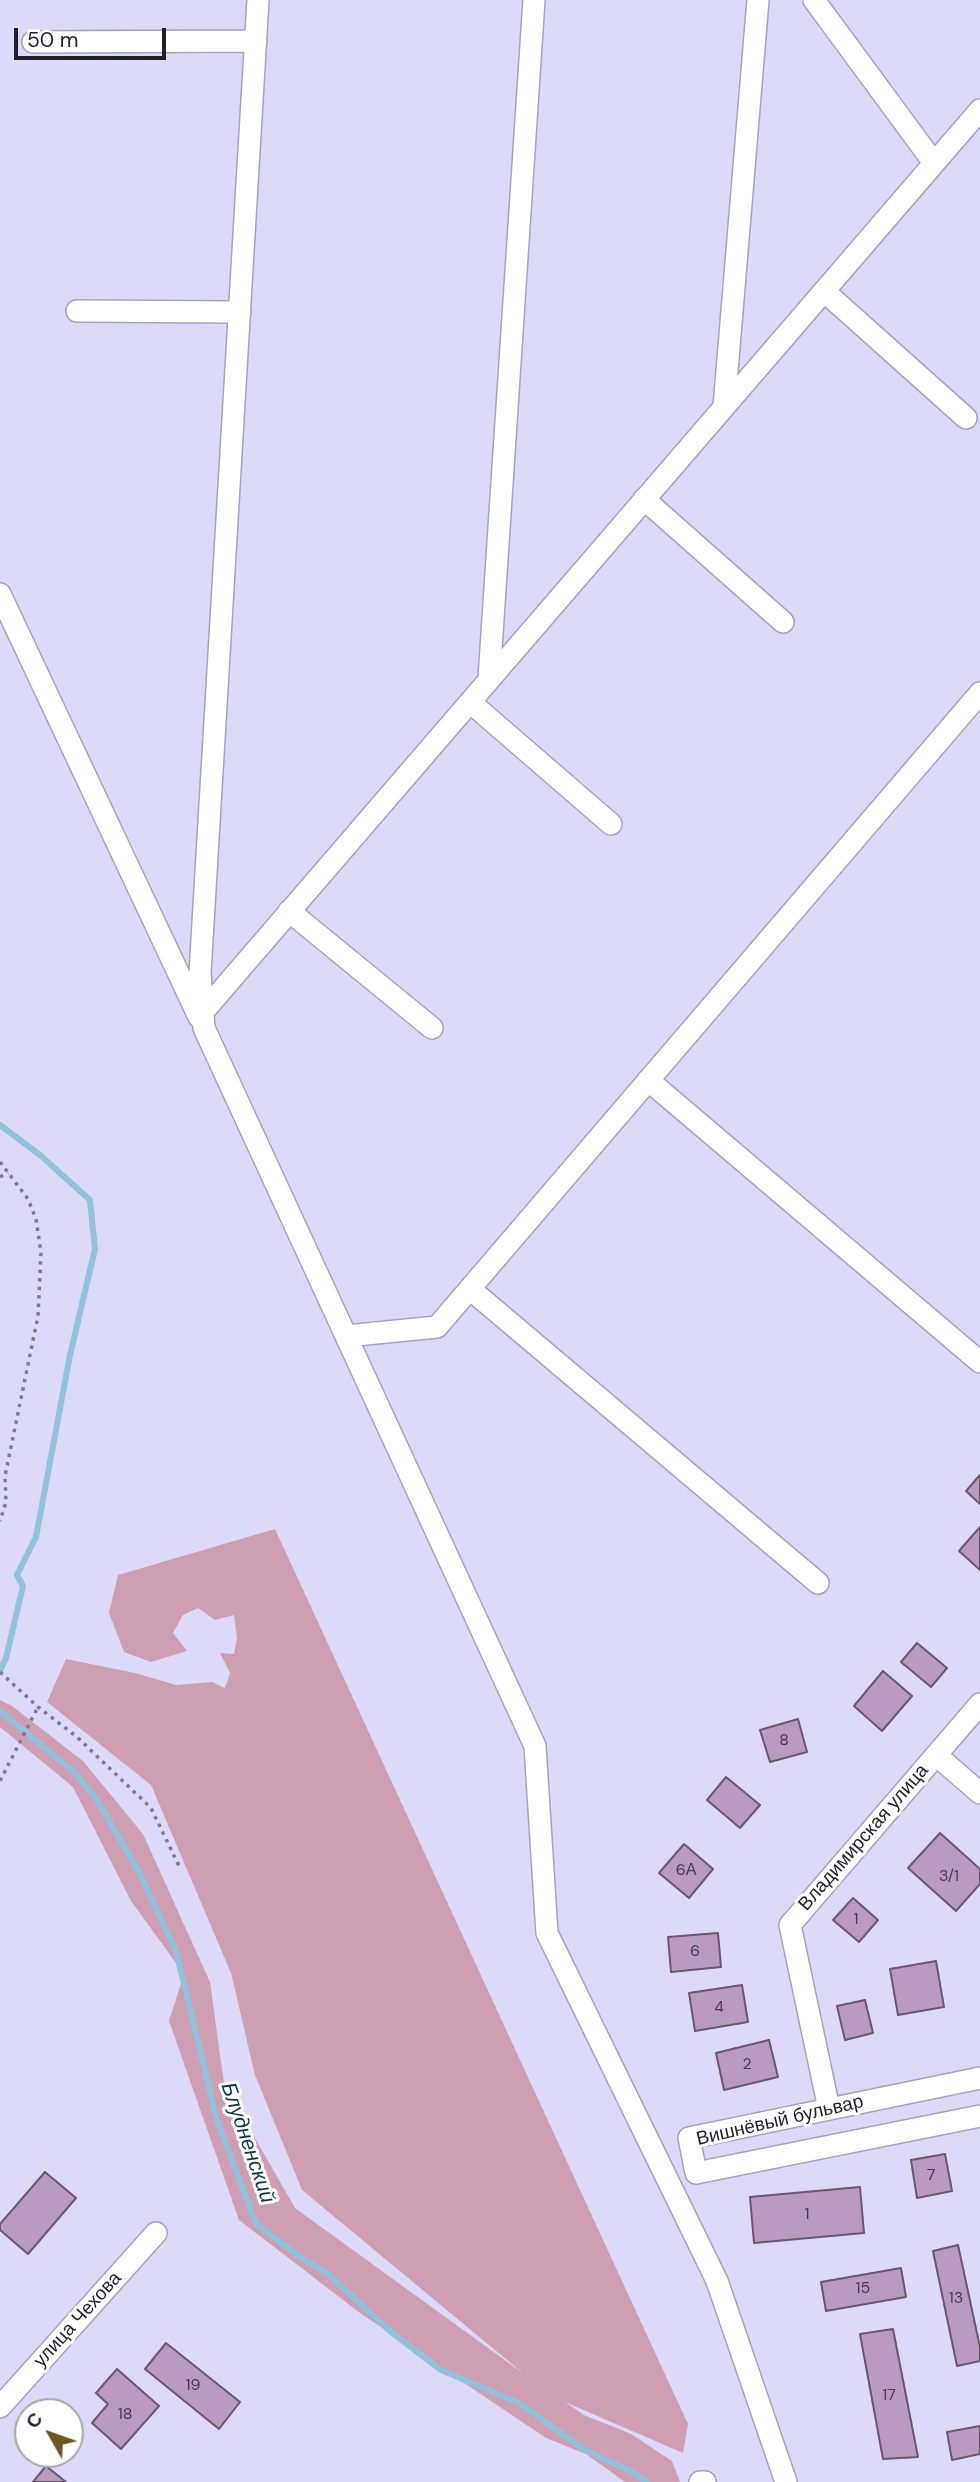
<!DOCTYPE html>
<html>
<head>
<meta charset="utf-8">
<style>
  body { margin:0 }
  #map { position:relative; width:980px; height:2482px; overflow:hidden; background:#dddaf8; font-family:"DM Sans",sans-serif }
  canvas { display:block }
  .north { position:absolute; left:14px; top:2398px; width:70px; height:70px; box-sizing:border-box; background:#fff; border:2px solid #a6a5a9; border-radius:50%; rotate:310deg; font-size:19px; font-weight:700; line-height:28px; text-align:center; color:#201f29 }
  .north::after { content:''; display:block; margin:auto; width:24px; height:32px; background:#6d5525; clip-path:polygon(50% 0,100% 100%,50% 72%,0 100%) }
  .scale { position:absolute; left:14px; top:28px; width:152px; height:32px; box-sizing:border-box; border:4px solid #201f29; border-top:0; padding-left:9px; font-size:21px; line-height:24px; white-space:nowrap; color:#201f29; -webkit-text-stroke:5px #fff; paint-order:stroke }
</style>
</head>
<body>
<div id="map">
<canvas width="980" height="2482"></canvas>
<div class="north">С</div>
<div class="scale">50 m</div>
</div>
<script>
const context = document.querySelector('canvas').getContext('2d');
context.lineJoin = 'round';
function fill(path, color) { context.fillStyle = color; context.fill(path, 'evenodd'); }
const shape = rows => new Path2D(rows.map(r => 'M' + r).join(''));
function trace(path, color, width, dash) { context.strokeStyle = color; context.lineWidth = width; context.lineCap = dash ? 'butt' : 'round'; context.setLineDash(dash || []); context.stroke(path); }
function label(font, color, halo, rows, align = 'center') {
  context.font = font + ' "DM Sans",sans-serif'; context.lineWidth = 6; context.setLineDash([]); context.textBaseline = 'middle'; context.strokeStyle = halo; context.fillStyle = color; for (const [text, x, y, turn = 0] of rows) {
    context.save(); context.translate(x, y); context.rotate((+turn || 0) * Math.PI / 180); context.textAlign = isNaN(turn) ? turn : align; if (halo) context.strokeText(text, 0, 0); context.fillText(text, 0, 0); context.restore();
  }
}
const forest = shape([
  [275,1529,688,2424,683,2453,565,2402,584,2415,631,2434,672,2461,680,2482,625,2482,586,2454,546,2438,360,2313,239,2220,169,2021,184,1974,131,1901,73,1787,0,1727,0,1700,12,1706,83,1761,143,1834,210,1982,224,2084,295,2208,524,2374,302,2190,255,2075,231,1973,151,1785,47,1702,66,1659,135,1673,176,1685,212,1682,225,1688,230,1673,220,1653,234,1654,237,1638,234,1615,215,1620,198,1608,183,1615,173,1633,187,1651,151,1662,124,1652,109,1613,118,1575]
]);
const stream = shape([
  [0,1125,40,1155,90,1200,95,1249,70,1355,36,1537,17,1575,23,1586,6,1658,0,1671],
  [0,1711,75,1773,97,1800,139,1872,176,1951,217,2120,256,2224,300,2257,328,2274,390,2331,441,2370,519,2403,585,2450,633,2472,646,2482]
]);
const building = shape([
  [980,1475,980,1504,966,1491,980,1475],
  [980,1527,980,1570,959,1551,980,1527],
  [917,1643,947,1668,931,1687,901,1662,917,1643],
  [883,1671,912,1696,882,1731,854,1706,883,1671],
  [798,1719,807,1752,770,1762,760,1730,798,1719],
  [726,1777,760,1805,740,1828,707,1800,726,1777],
  [940,1833,980,1869,980,1884,956,1911,908,1868,940,1833],
  [684,1844,713,1869,689,1898,659,1873,684,1844],
  [853,1898,878,1920,859,1942,833,1920,853,1898],
  [718,1933,721,1967,671,1972,668,1937,718,1933],
  [936,1961,944,2007,898,2015,890,1969,936,1961],
  [742,1985,748,2022,695,2031,689,1993,742,1985],
  [865,2000,873,2033,845,2040,837,2006,865,2000],
  [769,2040,778,2077,724,2090,716,2053,769,2040],
  [945,2154,952,2191,917,2198,911,2160,945,2154],
  [45,2172,76,2198,28,2254,0,2230,0,2224,45,2172],
  [860,2187,864,2233,754,2243,750,2197,860,2187],
  [958,2245,980,2347,980,2361,957,2366,933,2251,958,2245],
  [901,2268,906,2297,826,2311,821,2282,901,2268],
  [893,2329,918,2457,883,2459,860,2334,893,2329],
  [166,2343,240,2402,219,2429,145,2369,166,2343],
  [117,2369,159,2406,121,2449,92,2423,108,2404,96,2393,117,2369],
  [980,2426,980,2454,952,2460,947,2432,980,2426],
  [46,2466,66,2482,33,2482,46,2466]
]);
const path = shape([
  [0,1162,28,1199,36,1219,41,1253,38,1316,5,1476,6,1502,0,1521],
  [0,1177,8,1173],
  [0,1672,38,1707,77,1737,151,1808,179,1866],
  [0,1781,38,1707]
]);
const minor = shape([
  [258,0,200,973,204,1028,535,1746,547,1933,717,2281,786,2482],
  [814,0,934,163],
  [33,42,256,41],
  [824,291,966,418],
  [77,311,240,312],
  [724,407,758,0],
  [644,499,783,622],
  [0,594,199,1017],
  [489,679,534,0],
  [470,702,611,824],
  [289,911,432,1028],
  [203,1012,980,110],
  [648,1080,980,1362],
  [470,1289,818,1583],
  [346,1336,437,1327,980,693],
  [936,1755,980,1793],
  [980,2078,689,2138,696,2173,980,2116],
  [829,2109,790,1925,980,1704],
  [0,2407,156,2233],
  [700,2482,705,2482]
]);
const numberNames = [
  ["8",784,1741],
  ["6А",686,1871],
  ["3/1",949,1877],
  ["1",856,1920],
  ["6",695,1952],
  ["4",719,2008],
  ["2",747,2065],
  ["7",931,2176],
  ["1",807,2215],
  ["15",863,2289],
  ["13",956,2299],
  ["19",193,2386],
  ["17",889,2396],
  ["18",125,2415]
];
const streetNames = [
  ["Владимирская улица",864,1838,-49],
  ["Вишнёвый бульвар",780,2121,-13],
  ["улица Чехова",78,2320,-48]
];
const waterNames = [
  ["Блудненский",247,2143,71]
];
fill(forest, '#ce9fb3');
trace(stream, '#92c1d9', 6);
fill(building, '#b89bbe');
trace(building, '#6a586d', 2);
trace(minor, '#a6a2be', 24);
trace(path, '#7d7b8f', 3.5, [3.5, 5]);
trace(minor, '#fff', 21);
label('16px', '#463e4e', null, numberNames);
label('19px', '#201f29', '#fff', streetNames);
label('italic 21px', '#0c3647', '#fff', waterNames);
</script>
</body>
</html>
